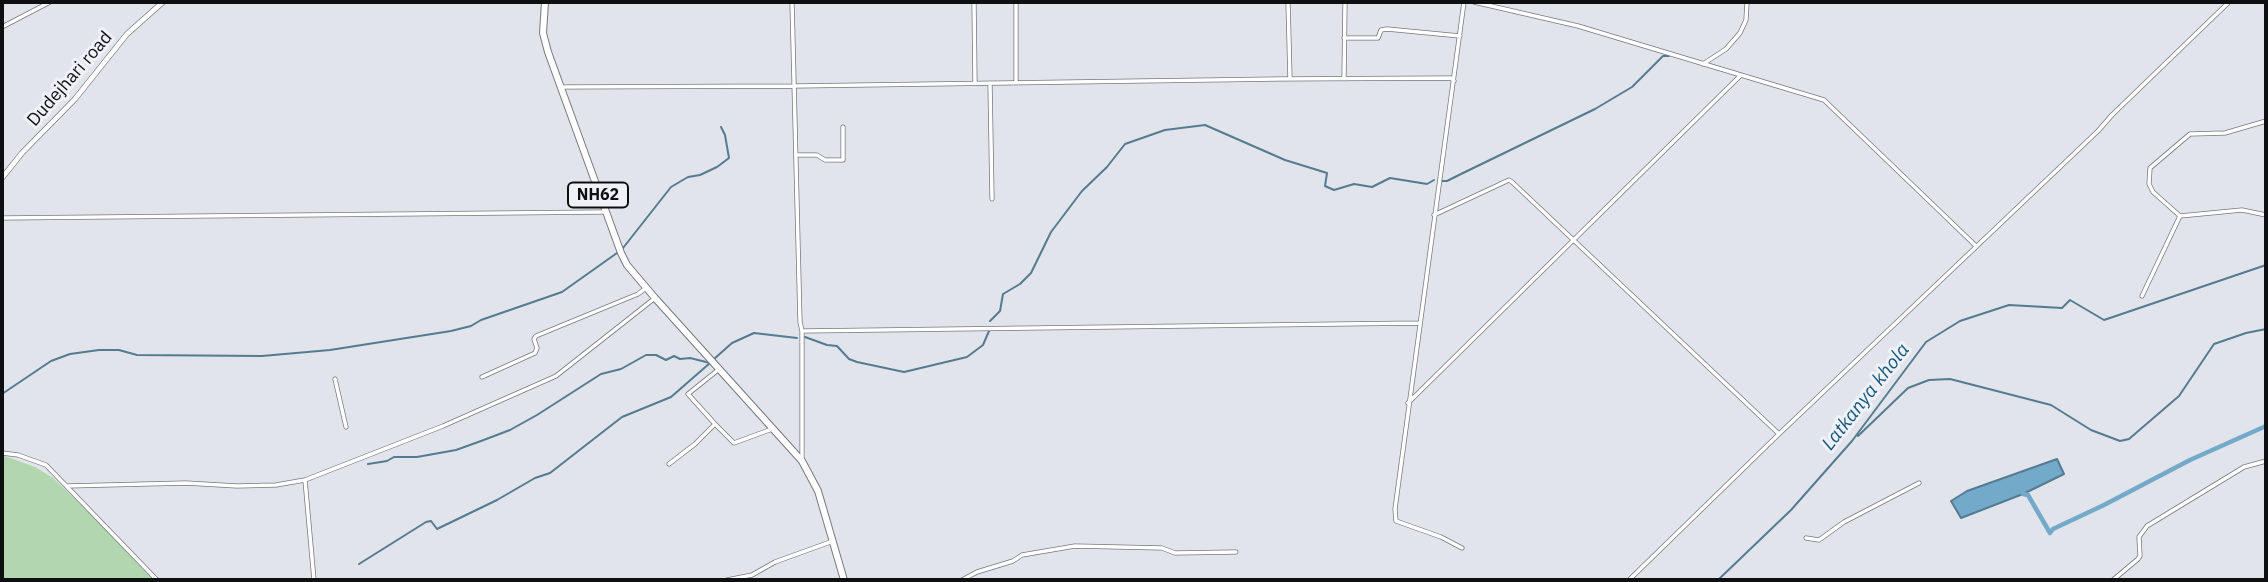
<!DOCTYPE html>
<html>
<head>
<meta charset="utf-8">
<style>
  body { margin:0 }
  #map { position:relative; width:2268px; height:582px; overflow:hidden; background:#e2e4eb; font-family:"IBM Plex Sans",sans-serif }
  canvas { display:block }
  .frame { position:absolute; inset:0; border:4px solid #0e0f11; pointer-events:none }
</style>
</head>
<body>
<div id="map">
<canvas width="2268" height="582"></canvas>
<div class="frame"></div>
</div>
<script>
const context = document.querySelector('canvas').getContext('2d');
context.lineJoin = 'round';
function fill(path, color) { context.fillStyle = color; context.fill(path, 'evenodd'); }
const shape = rows => new Path2D(rows.map(r => 'M' + r).join(''));
function trace(path, color, width, dash) { context.strokeStyle = color; context.lineWidth = width; context.lineCap = dash ? 'butt' : 'round'; context.setLineDash(dash || []); context.stroke(path); }
function label(font, color, halo, rows, align = 'center') {
  context.font = font + ' "IBM Plex Sans",sans-serif'; context.lineWidth = 6; context.setLineDash([]); context.textBaseline = 'middle'; context.strokeStyle = halo; context.fillStyle = color; for (const [text, x, y, turn = 0] of rows) {
    context.save(); context.translate(x, y); context.rotate((+turn || 0) * Math.PI / 180); context.textAlign = isNaN(turn) ? turn : align; if (halo) context.strokeText(text, 0, 0); context.fillText(text, 0, 0); context.restore();
  }
}
const green = shape([
  [2,455,35,467,53,478,102,525,153,580,2,580]
]);
const water = shape([
  [2057,459,2064,474,2023,494,1961,518,1951,501,1967,491,2057,459]
]);
const stream = shape([
  [1441,181,1447,181,1461,174,1595,109,1632,87,1663,56,1669,56],
  [623,248,671,187,688,177,700,175,717,167,729,158,725,135,721,127],
  [990,321,1000,311,1003,294,1020,284,1031,273,1051,232,1082,191,1107,167,1125,144,1165,130,1205,125,1285,160,1327,173,1325,186,1334,190,1354,184,1372,187,1390,178,1427,184,1434,180],
  [805,337,827,345,837,346,849,359,857,362,904,372,967,357,983,345,989,331],
  [714,359,732,343,754,333,797,338],
  [2,394,51,361,70,354,99,350,119,350,137,355,262,356,330,350,451,331,471,326,481,320,562,292,617,253],
  [1858,436,1908,388,1929,380,1950,379,2051,405,2091,430,2120,441,2129,439,2179,396,2214,344,2246,333,2266,329],
  [368,464,387,461,394,457,417,457,456,450,481,441,510,430,537,415,601,374,621,369,646,355,656,355,666,360,674,356,680,359,690,358,710,363],
  [359,564,426,522,431,521,437,529,497,500,535,478,550,473,622,417,671,397,710,363],
  [1718,580,1791,510,1852,441,1926,342,1960,321,2009,305,2062,308,2070,300,2104,320,2266,265]
]);
const canal = shape([
  [2023,494,2028,495,2050,533,2053,529,2104,505,2190,460,2266,426]
]);
const minor = shape([
  [792,2,800,322,802,331,802,461],
  [974,2,975,83],
  [1016,2,1016,83],
  [1288,2,1290,79],
  [1474,2,1578,26,1824,100,1976,246],
  [2,27,50,2],
  [1344,38,1378,38,1381,30,1387,29,1460,36],
  [1703,64,1726,49,1740,33,1746,20,1747,2],
  [1344,79,1345,2],
  [990,83,992,199],
  [561,87,795,86,1278,79,1451,78,1454,81],
  [2266,121,2225,133,2190,134,2150,168,2149,184,2153,192,2180,216,2242,210,2266,215],
  [797,155,817,155,825,160,843,160,843,127],
  [1434,215,1509,180,1512,182,1779,434],
  [2,218,604,212],
  [2142,296,2180,216],
  [802,331,1419,323],
  [718,370,688,394,715,424,734,443,772,429],
  [482,377,535,353,537,348,534,339,536,336,638,294,646,288],
  [335,379,346,427],
  [1408,403,1741,75],
  [2,453,18,455,46,465,157,580],
  [669,464,695,444,715,424],
  [305,480,314,580],
  [67,486,186,483,237,486,276,485,305,480,443,426,556,376,655,298],
  [1806,538,1819,540,1844,522,1919,483],
  [1462,548,1441,537,1396,521,1395,509,1464,2],
  [727,580,752,575,775,562,833,541],
  [962,580,977,572,1013,561,1022,555,1075,546,1162,548,1175,553,1236,552],
  [1629,580,1779,434,2098,131,2112,115,2229,2],
  [2113,580,2138,559,2140,556,2139,537,2147,526,2244,467,2266,461]
]);
const tertiary = shape([
  [2,178,22,153,75,99,127,34,163,2]
]);
const primary = shape([
  [545,2,543,33,548,52,621,253,627,265,655,298,802,461,818,491,844,580]
]);
const shields = [
  [598,195,60]
];
const shieldNames = [
  ["NH62",598,195]
];
const streetNames = [
  ["Dudejhari road",70,79,-49]
];
const waterNames = [
  ["Latkanya khola",1866,397,-52]
];
fill(green, '#b2d6ae');
fill(water, '#73a9c9');
trace(water, '#557b92', 2);
trace(stream, '#557b92', 2);
trace(canal, '#73a9c9', 4.5);
trace(minor, '#76787e', 5);
trace(tertiary, '#76787e', 6);
trace(primary, '#76787e', 8);
trace(minor, '#fff', 3.5);
trace(tertiary, '#fff', 4.5);
trace(primary, '#fff', 6);
for (const [x, y, w] of shields) { const box = new Path2D(); box.roundRect(x - w / 2, y - 12.5, w, 25, 5); context.fillStyle = '#eff1f9'; context.fill(box); trace(box, '#0e0f11', 2); }
label('bold 16px', '#0e0f11', null, shieldNames);
label('18px', '#0e0f11', '#eff1f9', streetNames);
label('italic 19px', '#165878', '#eff1f9', waterNames);
</script>
</body>
</html>
